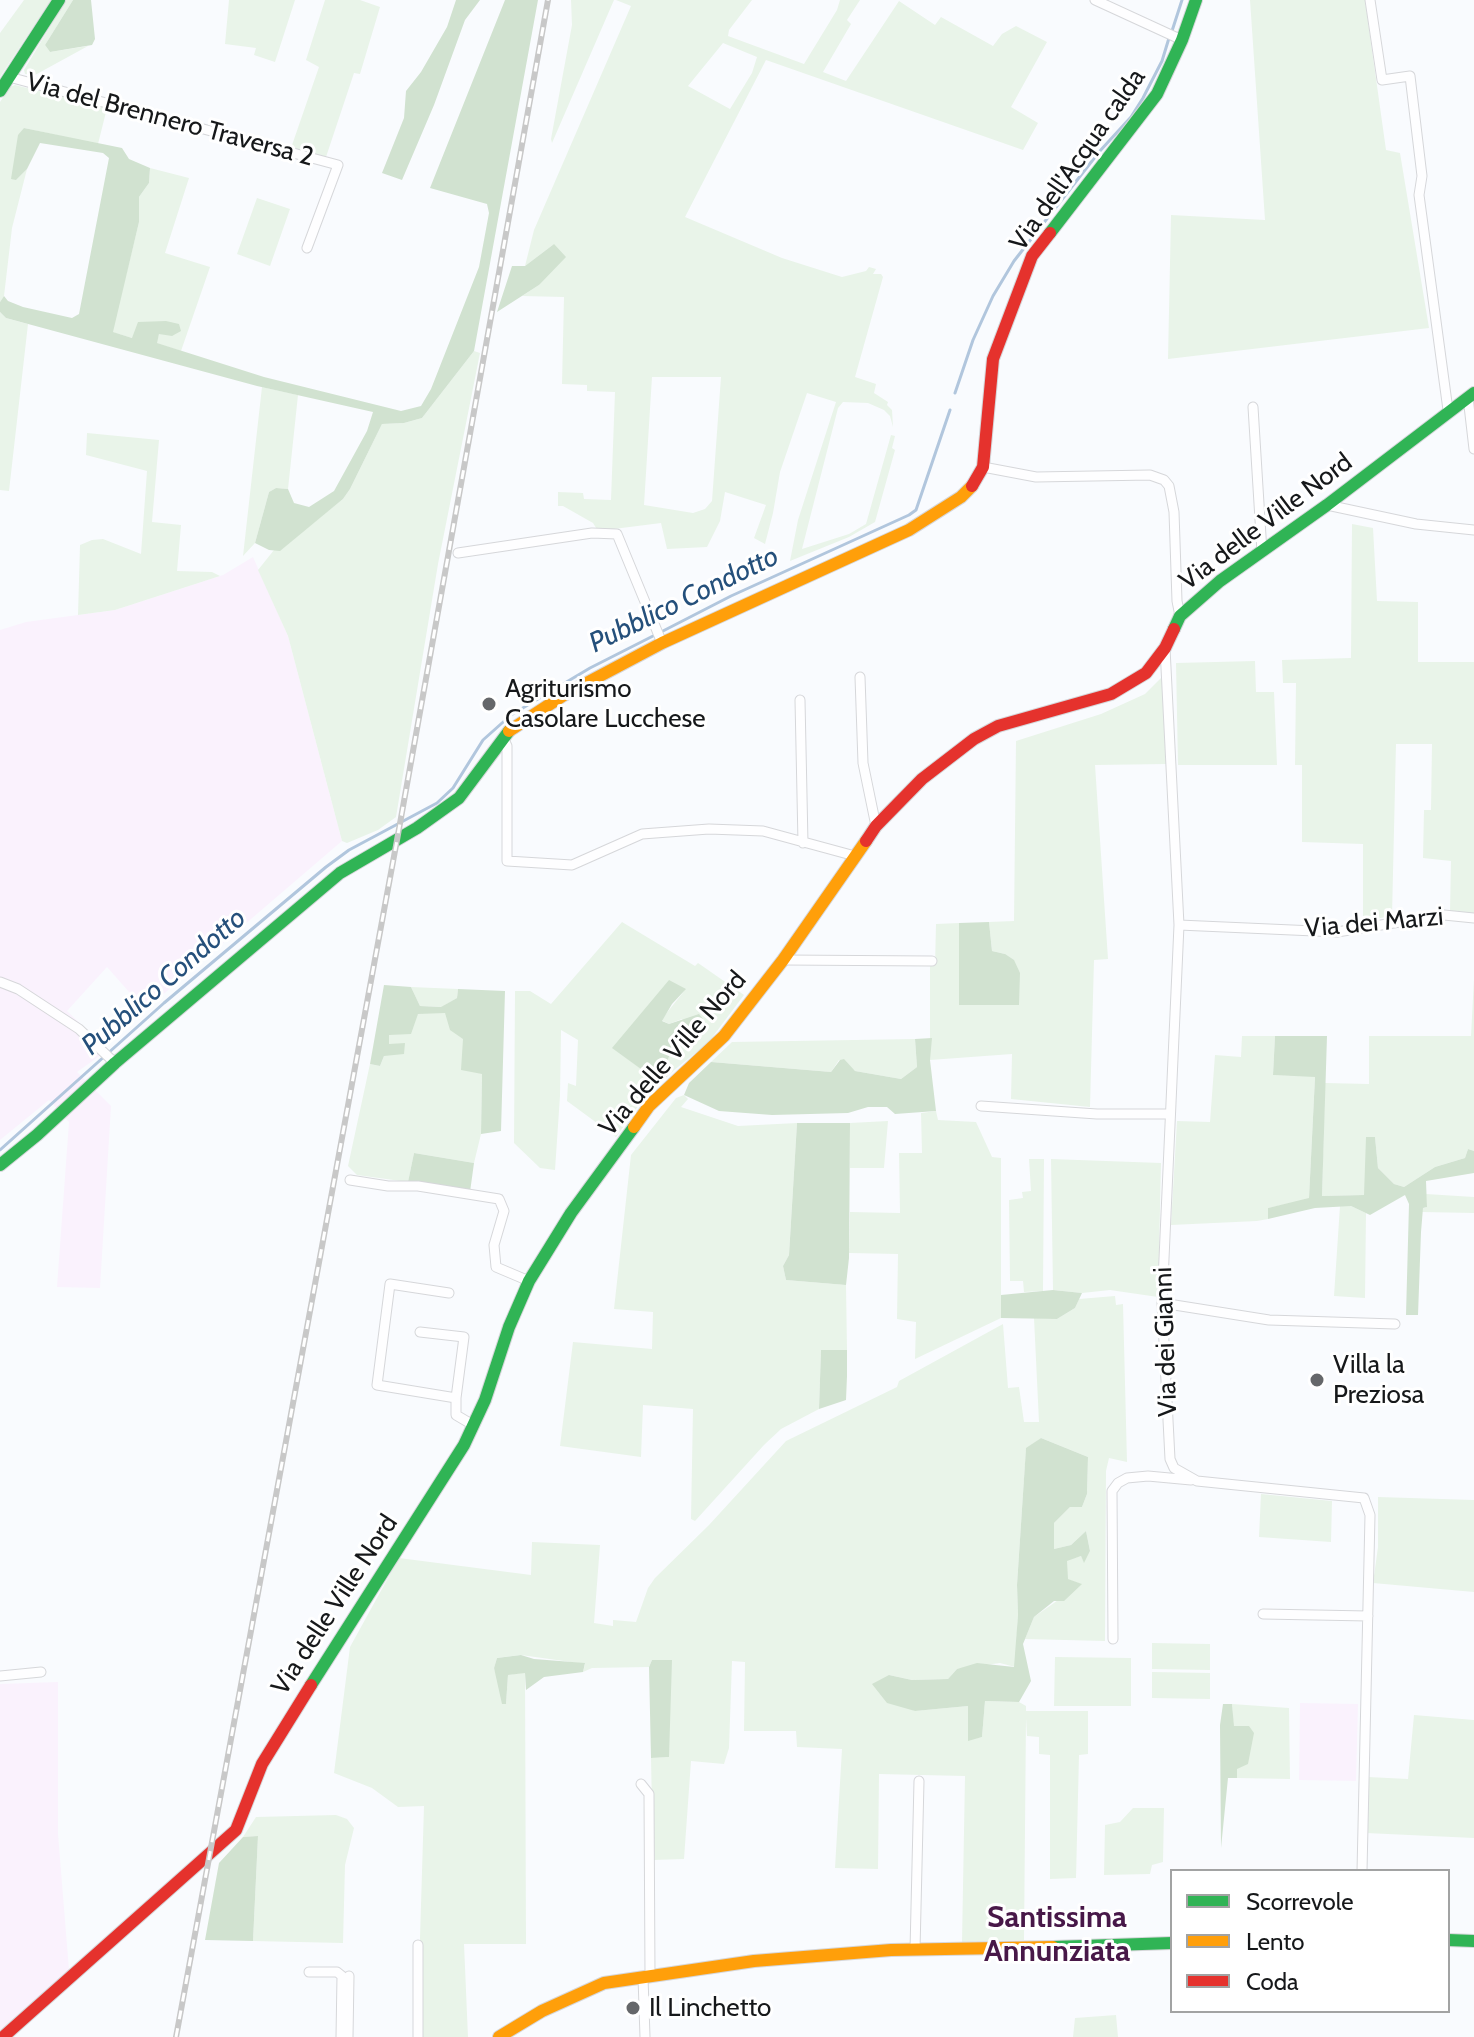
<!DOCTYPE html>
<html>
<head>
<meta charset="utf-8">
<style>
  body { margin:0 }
  #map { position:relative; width:1474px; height:2037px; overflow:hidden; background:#f9fbfe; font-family:Cabin,sans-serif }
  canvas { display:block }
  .legend { position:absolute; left:1170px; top:1869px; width:280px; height:144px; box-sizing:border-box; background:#fff; border:2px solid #a2a3a3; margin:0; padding:10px 14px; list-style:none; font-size:24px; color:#16181a }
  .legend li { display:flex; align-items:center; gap:16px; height:40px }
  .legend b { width:40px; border:2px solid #a2a3a3 }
</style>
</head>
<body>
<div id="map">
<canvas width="1474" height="2037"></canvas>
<ul class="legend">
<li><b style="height:10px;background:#30b455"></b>Scorrevole</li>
<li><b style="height:10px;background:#ff9f0a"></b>Lento</li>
<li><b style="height:10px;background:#e5322d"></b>Coda</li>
</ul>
</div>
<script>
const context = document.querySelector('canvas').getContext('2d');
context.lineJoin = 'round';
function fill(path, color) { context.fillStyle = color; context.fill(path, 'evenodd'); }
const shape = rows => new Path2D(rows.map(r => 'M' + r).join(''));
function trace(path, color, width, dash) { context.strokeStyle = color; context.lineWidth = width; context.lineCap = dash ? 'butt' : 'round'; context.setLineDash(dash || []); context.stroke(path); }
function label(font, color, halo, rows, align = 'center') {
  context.font = font + ' Cabin,sans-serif'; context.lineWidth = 6; context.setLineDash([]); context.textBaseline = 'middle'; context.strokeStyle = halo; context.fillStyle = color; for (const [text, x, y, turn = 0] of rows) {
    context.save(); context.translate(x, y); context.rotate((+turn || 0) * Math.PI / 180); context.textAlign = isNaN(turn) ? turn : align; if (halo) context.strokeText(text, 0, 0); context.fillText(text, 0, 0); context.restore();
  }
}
const industrial = shape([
  [253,557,288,636,342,841,145,1010,107,967,67,1011,108,1050,77,1072,111,1106,100,1288,57,1287,69,1122,49,1100,0,1140,0,630,26,622,115,610,223,575],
  [58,1682,58,1834,69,1970,0,2030,0,1684],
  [1300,1703,1358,1704,1356,1781,1299,1780]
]);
const green = shape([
  [24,0,51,0,0,77,0,33],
  [66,0,73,0,45,45,50,52,88,46,35,75,25,74,24,70],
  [229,0,295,0,275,62,254,55,256,48,225,44],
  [325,0,360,0,380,7,360,74,354,73,326,157,291,148,319,67,306,60],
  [571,0,614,0,552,143,551,139,572,25],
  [616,0,752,0,729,30,728,36,804,64,837,10,840,0,860,0,847,20,851,24,823,72,846,81,899,1,935,25,941,17,993,46,1002,34,1016,26,1047,42,1011,107,1038,123,1023,150,766,60,685,217,782,258,842,277,866,271,869,267,876,269,873,274,881,274,883,277,855,377,876,384,874,393,888,402,887,405,892,410,893,427,890,416,884,410,868,403,843,402,838,408,802,549,849,534,866,524,891,435,895,436,892,448,895,450,875,522,849,537,790,561,798,520,836,402,807,393,780,472,773,513,765,544,754,538,766,505,725,492,720,521,707,547,667,549,661,523,598,531,593,523,563,506,558,506,558,492,583,493,584,499,611,500,615,392,587,391,587,385,562,384,564,297,522,296,539,285,554,244,525,266,534,230,631,6],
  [723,43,757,57,752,73,730,109,688,86],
  [652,377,721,377,712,501,705,509,693,513,644,505],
  [1250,0,1365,0,1386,150,1400,153,1429,328,1168,359,1171,215,1265,220],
  [15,85,107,108,98,144,24,128,16,180,27,169,12,228,4,296,0,302,0,102,10,87],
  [150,168,189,178,165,253,210,267,181,351,156,343,159,334,178,324,132,338,112,332,139,222,139,197,149,183],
  [257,198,290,209,270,266,237,254],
  [0,312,6,318,28,324,9,491,0,490],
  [474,351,480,353,438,564,396,817,378,830,347,843,342,841,288,636,258,570,274,550,280,550,343,499,350,489,382,424,404,423,422,418],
  [262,387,298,395,288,489,276,488,269,492,255,543,243,556],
  [87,433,159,440,152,522,181,525,177,571,212,572,220,576,115,610,78,615,80,545,92,540,103,539,141,554,147,471,86,455],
  [1352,524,1373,528,1377,601,1418,602,1418,662,1474,662,1474,914,1450,912,1451,861,1423,858,1424,810,1431,810,1432,744,1396,744,1392,916,1363,921,1363,844,1302,842,1302,765,1295,765,1296,683,1283,683,1282,660,1351,658],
  [1255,661,1256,692,1274,692,1277,765,1178,765,1176,663],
  [1163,676,1167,764,1095,765,1108,959,1094,960,1090,1107,1011,1099,1012,1054,930,1060,930,966,935,966,936,924,959,923,959,1005,1005,954,992,951,989,922,1014,921,1016,741,1101,714,1145,694],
  [622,922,695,966,698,963,744,995,708,1043,673,1071,668,1060,672,1045,694,1037,682,1019,669,1024,661,1020,685,990,613,1048,660,1083,641,1102,616,1137,567,1101,568,1083,576,1086,578,1040,561,1030,560,1096,555,1170,540,1168,514,1143,515,991,530,991,551,1004],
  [1474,979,1474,1151,1468,1149,1465,1158,1435,1167,1404,1187,1394,1184,1378,1168,1375,1137,1364,1195,1322,1196,1325,1083,1369,1084,1369,1036,1471,1036],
  [411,987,458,989,457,998,442,1007,420,1006],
  [427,1012,445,1013,463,1038,482,1074,481,1134,474,1163,414,1153,408,1182,357,1175,348,1166,370,1064,380,1066,389,1044,389,1035,418,1014],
  [1242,1036,1275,1036,1273,1075,1315,1076,1309,1199,1268,1208,1268,1219,1257,1221,1171,1225,1177,1121,1210,1122,1215,1055,1241,1057],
  [915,1039,917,1067,901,1079,855,1071,839,1060,831,1072,711,1062,732,1042],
  [684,1095,688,1099,681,1107,738,1126,797,1123,789,1255,783,1266,786,1280,846,1285,847,1350,821,1350,819,1409,781,1429,764,1445,695,1521,691,1519,693,1409,643,1405,641,1457,560,1446,573,1342,652,1349,653,1312,614,1309,631,1155,676,1098],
  [936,1111,938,1120,976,1122,992,1157,1001,1158,1001,1318,915,1359,916,1322,897,1319,898,1254,849,1253,850,1212,900,1213,899,1153,922,1153,921,1113],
  [888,1121,884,1168,850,1168,850,1123],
  [1029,1159,1044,1159,1043,1291,1024,1292,1023,1281,1010,1281,1009,1200,1023,1198,1022,1192,1031,1191],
  [1051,1159,1161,1163,1158,1297,1110,1290,1082,1293,1053,1290],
  [1426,1194,1474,1197,1474,1213,1422,1212,1423,1208,1427,1207],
  [1340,1206,1351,1206,1366,1213,1365,1298,1334,1296],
  [1115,1296,1116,1305,1123,1304,1127,1462,1109,1458,1106,1471,1105,1641,1025,1639,1034,1617,1081,1584,1067,1579,1067,1560,1081,1556,1084,1562,1090,1551,1086,1531,1071,1545,1054,1549,1054,1523,1070,1507,1082,1507,1087,1494,1088,1457,1041,1438,1026,1449,1017,1585,1018,1615,1015,1667,1000,1663,957,1669,948,1679,912,1680,889,1675,914,1711,968,1706,968,1740,982,1737,985,1701,1019,1702,1026,1706,1026,1711,1088,1711,1088,1754,1079,1755,1076,1878,1050,1879,1050,1755,1039,1754,1039,1737,1027,1736,1026,1718,1024,1940,962,1942,965,1776,879,1774,878,1869,835,1868,842,1749,797,1747,796,1731,744,1731,745,1662,732,1661,729,1748,724,1764,691,1761,684,1859,653,1860,651,1758,669,1757,652,1660,649,1667,592,1668,583,1672,585,1664,521,1655,497,1658,494,1668,506,1704,508,1675,525,1672,526,1944,464,1944,468,2037,422,2037,420,1938,424,1806,398,1807,372,1788,334,1773,350,1647,399,1558,531,1575,532,1542,600,1545,594,1623,613,1626,613,1620,636,1622,648,1588,655,1578,709,1525,786,1441,897,1387,899,1381,1003,1324,1008,1388,1019,1387,1024,1422,1039,1422,1034,1318,1057,1319,1075,1308,1079,1299],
  [1261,1494,1332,1501,1331,1542,1259,1537],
  [1378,1497,1474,1500,1474,1592,1373,1583,1378,1547],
  [1152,1643,1210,1644,1210,1670,1152,1669],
  [1055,1657,1131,1658,1131,1706,1054,1706],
  [1152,1672,1210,1673,1210,1699,1152,1698],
  [1232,1704,1289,1708,1290,1779,1237,1778],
  [1414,1715,1474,1720,1474,1838,1366,1833,1368,1777,1408,1779],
  [1133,1808,1164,1808,1163,1862,1152,1865,1150,1874,1104,1875,1105,1825,1120,1822],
  [336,1815,347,1819,354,1828,345,1865,343,1943,253,1941,258,1836,243,1837,256,1817],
  [1116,2015,1118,2037,1073,2037,1075,2018]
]);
const forest = shape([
  [73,0,91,0,95,39,92,45,50,52,45,45],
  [456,0,480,0,465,20,434,105,402,180,382,173,404,118,406,91,421,72,447,27],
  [505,0,538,0,474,351,422,418,404,423,382,424,350,489,343,499,280,551,269,550,255,543,269,492,276,488,288,489,294,503,309,507,334,491,367,431,373,412,257,386,6,318,0,312,0,302,4,296,8,301,23,307,72,318,79,314,109,158,103,153,40,143,27,169,16,180,11,179,18,135,24,128,122,148,129,159,150,168,149,183,139,197,139,222,113,332,132,338,138,322,166,321,179,324,181,331,172,336,159,334,157,343,264,377,401,411,421,406,431,389,479,267,489,213,487,204,430,188],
  [554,244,566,257,539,285,497,312,512,266,525,266],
  [989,922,992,951,1005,954,1014,960,1020,973,1019,1005,959,1005,959,923],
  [669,980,686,989,672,1004,662,1021,669,1024,699,1014,703,1019,694,1037,672,1045,668,1060,673,1071,660,1083,612,1048],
  [384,985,411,987,420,1006,441,1007,457,998,458,989,505,991,501,1131,481,1134,482,1074,461,1070,463,1039,450,1030,445,1013,418,1014,411,1034,389,1035,389,1044,405,1043,404,1054,384,1056,380,1066,370,1064],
  [1275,1036,1327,1036,1322,1196,1364,1195,1366,1137,1375,1137,1378,1168,1394,1184,1404,1187,1435,1167,1465,1158,1468,1149,1474,1151,1474,1173,1426,1181,1427,1207,1423,1208,1421,1232,1418,1315,1406,1315,1409,1204,1405,1195,1370,1215,1351,1206,1315,1208,1268,1219,1268,1208,1309,1198,1315,1077,1273,1075],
  [932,1038,930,1060,936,1111,895,1114,887,1107,868,1107,848,1113,772,1115,719,1111,684,1095,689,1083,711,1062,831,1072,840,1060,844,1059,855,1071,901,1079,917,1067,915,1039],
  [797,1123,850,1123,849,1258,846,1285,786,1280,783,1266,789,1255],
  [414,1153,474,1163,470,1192,408,1182],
  [1053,1290,1082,1293,1075,1308,1057,1319,1001,1318,1001,1295],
  [821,1350,847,1350,847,1376,846,1400,819,1409],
  [1041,1438,1088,1457,1087,1494,1082,1507,1070,1507,1054,1523,1054,1549,1071,1545,1086,1531,1090,1551,1084,1563,1081,1556,1067,1561,1068,1579,1082,1584,1064,1601,1054,1601,1034,1617,1023,1644,1031,1681,1019,1702,985,1701,982,1737,968,1741,968,1706,915,1711,887,1703,872,1684,889,1675,912,1680,948,1679,957,1669,977,1663,1014,1667,1018,1615,1017,1585,1026,1448],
  [521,1655,534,1659,585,1663,583,1672,544,1677,526,1690,525,1673,508,1675,506,1704,502,1704,494,1668,497,1658],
  [652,1660,672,1660,669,1757,651,1758,649,1667],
  [1223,1704,1232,1704,1234,1726,1249,1726,1254,1733,1248,1764,1237,1769,1237,1778,1228,1778,1221,1848,1220,1725],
  [258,1836,253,1941,205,1940,219,1863,243,1837]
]);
const stream = shape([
  [1172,31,1182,0],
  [955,393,973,340,993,296,1014,261,1099,152,1131,117,1143,98,1162,61,1169,38],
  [661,632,731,596,909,515,916,510,950,410],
  [0,1150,164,1003,326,867,349,850,437,803,453,788,483,740,511,715,590,668,655,635]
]);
const street = shape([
  [1095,0,1182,40],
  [1370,0,1382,80,1410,76,1422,176,1419,195,1448,410],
  [9,77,338,165,307,248],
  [1468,397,1474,449],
  [1253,407,1262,552],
  [983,467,1036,477,1150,475,1164,480,1169,486,1174,512,1177,601,1180,616],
  [1327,505,1416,524,1474,530],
  [458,553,592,533,617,534,662,643],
  [1165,648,1179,925,1162,1303,1170,1459,1174,1468,1197,1481,1364,1498,1370,1515,1362,1871],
  [860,677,863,763,876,826],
  [800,700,803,843],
  [503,738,507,746,507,861,572,865,642,834,709,829,763,831,855,856],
  [1179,925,1337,932,1444,915,1474,918],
  [783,960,932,961],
  [0,982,18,989,79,1029,115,1063],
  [981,1106,1097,1114,1169,1114],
  [350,1180,388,1186,418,1186,499,1199,504,1211,494,1245,496,1267,529,1281],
  [449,1293,390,1284,377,1385,456,1398,456,1415,473,1425],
  [1162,1303,1269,1320,1395,1324],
  [420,1332,464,1337,456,1398],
  [1263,1614,1368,1616],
  [1113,1639,1112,1491,1118,1483,1127,1478,1148,1476,1191,1480],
  [0,1676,41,1672],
  [641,1784,649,1794,650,1976],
  [418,1945,418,2037],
  [915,1950,919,1781],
  [309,1972,337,1972,342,1976,341,2037],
  [643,1977,645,2037],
  [348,2037,349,1976]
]);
const fast = shape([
  [0,91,59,0],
  [1050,233,1157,94,1182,40,1196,0],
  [1174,629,1180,616,1220,581,1327,505,1474,393],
  [0,1165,37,1135,115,1063,340,873,417,828,459,798,509,731],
  [311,1685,464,1445,485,1400,509,1327,529,1281,571,1213,634,1127],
  [1448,1940,1474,1941],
  [1053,1947,1172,1943]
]);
const slow = shape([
  [509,731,564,695,662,643,909,530,961,497,972,486],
  [634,1127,649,1106,724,1036,783,960,866,841],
  [499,2037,542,2011,604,1983,754,1961,891,1950,1053,1947]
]);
const jam = shape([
  [972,486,983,467,993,359,1032,256,1050,233],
  [866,841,876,826,922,779,974,739,998,726,1111,694,1146,673,1165,648,1174,629],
  [3,2037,236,1830,262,1764,311,1685]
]);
const rail = shape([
  [176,2037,397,840,548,0]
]);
const markers = [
  [489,704,8,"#65676a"],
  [1317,1380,8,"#65676a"],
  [633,2008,8,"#65676a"]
];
const streetNames = [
  ["Via del Brennero Traversa 2",170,120,15],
  ["Via dell'Acqua calda",1078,160,-55],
  ["Via delle Ville Nord",1266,522,-37],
  ["Via dei Marzi",1374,923,-5],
  ["Via delle Ville Nord",673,1054,-49],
  ["Via dei Gianni",1166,1342,-92],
  ["Via delle Ville Nord",335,1605,-57]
];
const poiNames = [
  ["Agriturismo",505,689],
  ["Casolare Lucchese",505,719],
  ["Villa la",1333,1365],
  ["Preziosa",1333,1395],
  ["Il Linchetto",649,2008]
];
const waterNames = [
  ["Pubblico Condotto",684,600,-26],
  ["Pubblico Condotto",164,982,-41]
];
const quarterNames = [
  ["Santissima",1057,1918],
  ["Annunziata",1057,1952]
];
fill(industrial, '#faf2fd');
fill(green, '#e9f4e9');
fill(forest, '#d1e2d0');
trace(stream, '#b1c6dd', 3);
trace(street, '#d6d7da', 11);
trace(fast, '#d6d7da', 14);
trace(slow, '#d6d7da', 14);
trace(jam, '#d6d7da', 14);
trace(street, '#fefeff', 9);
trace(fast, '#30b455', 12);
trace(slow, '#ff9f0a', 12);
trace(jam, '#e5322d', 12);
trace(rail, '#c8c8c8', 6);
trace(rail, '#fff', 3, [9]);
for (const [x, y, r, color] of markers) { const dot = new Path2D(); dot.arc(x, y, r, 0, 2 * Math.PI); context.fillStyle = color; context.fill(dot); trace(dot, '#fff', 3); }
label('26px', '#16181a', '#fff', streetNames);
label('26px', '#16181a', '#fff', poiNames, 'left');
label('italic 28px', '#25507b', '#fff', waterNames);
label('bold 30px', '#481848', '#fff', quarterNames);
</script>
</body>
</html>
